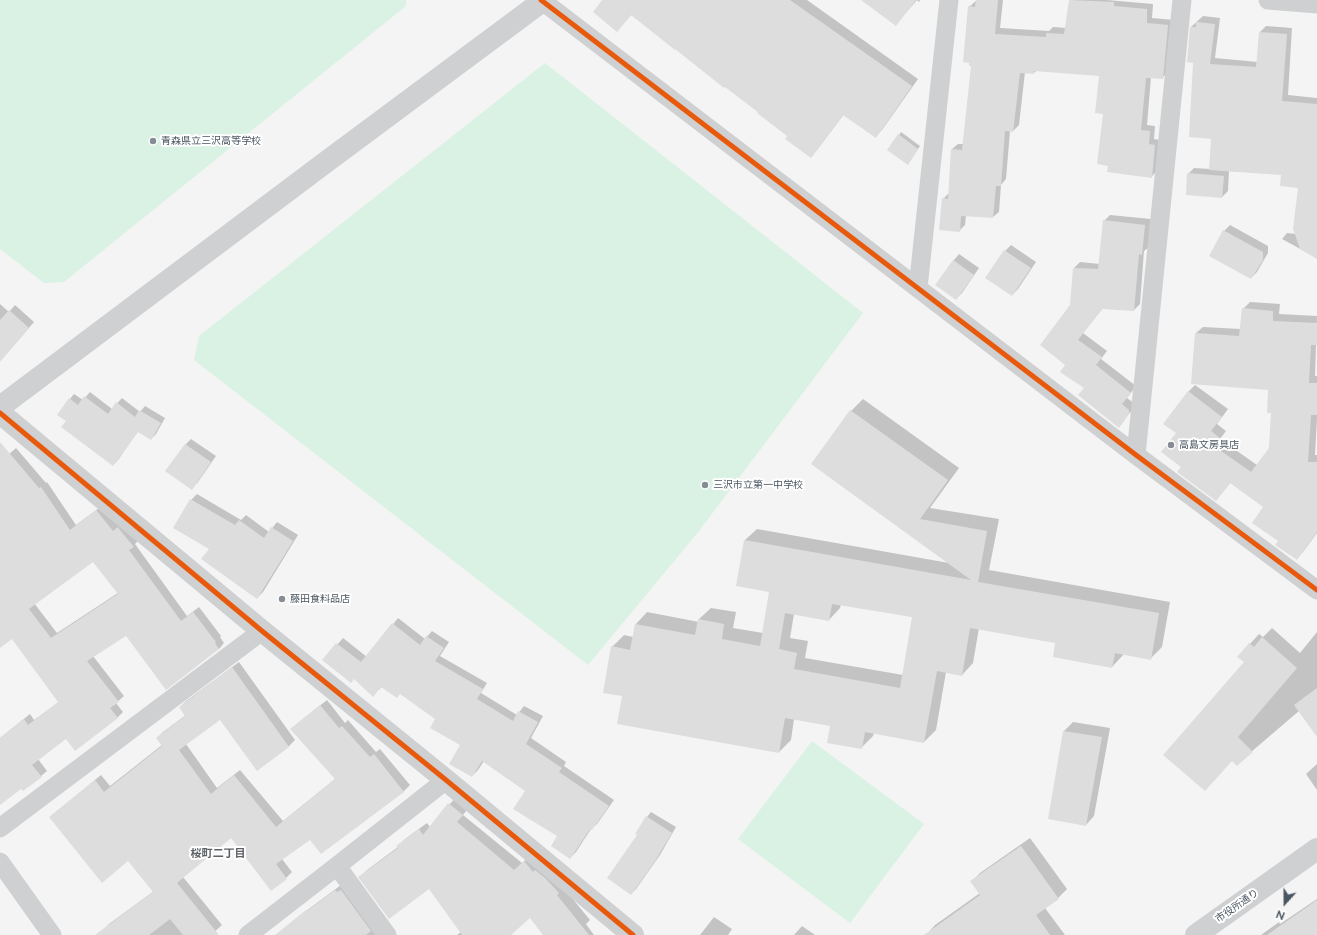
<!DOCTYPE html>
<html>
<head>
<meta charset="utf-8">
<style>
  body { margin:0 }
  #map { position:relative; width:1317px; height:935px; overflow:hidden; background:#f4f4f4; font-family:Raleway,sans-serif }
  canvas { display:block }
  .north { position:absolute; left:1265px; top:883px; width:40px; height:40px; -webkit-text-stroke:3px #fff; paint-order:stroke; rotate:201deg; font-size:11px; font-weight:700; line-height:16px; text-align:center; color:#4a5661 }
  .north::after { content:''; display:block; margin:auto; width:14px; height:18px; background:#4a5661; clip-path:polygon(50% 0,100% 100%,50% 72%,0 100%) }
</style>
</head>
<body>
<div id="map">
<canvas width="1317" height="935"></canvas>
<div class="north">N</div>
</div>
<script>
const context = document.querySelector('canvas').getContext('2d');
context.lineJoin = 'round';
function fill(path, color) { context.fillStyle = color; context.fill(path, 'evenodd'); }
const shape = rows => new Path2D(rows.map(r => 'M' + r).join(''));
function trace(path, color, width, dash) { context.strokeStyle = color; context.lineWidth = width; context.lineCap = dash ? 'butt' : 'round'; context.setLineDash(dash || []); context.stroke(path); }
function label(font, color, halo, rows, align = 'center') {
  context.font = font + ' Raleway,"Noto Sans JP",sans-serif'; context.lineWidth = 4; context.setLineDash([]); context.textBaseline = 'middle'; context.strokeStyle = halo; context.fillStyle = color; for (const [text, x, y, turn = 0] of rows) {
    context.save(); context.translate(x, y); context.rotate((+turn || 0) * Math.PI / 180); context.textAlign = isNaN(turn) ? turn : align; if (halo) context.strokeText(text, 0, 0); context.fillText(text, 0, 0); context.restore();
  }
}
const green = shape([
  [0,0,406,0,406,6,64,282,44,283,0,249],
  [545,63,863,313,699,531,588,665,194,360,199,336],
  [812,741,924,824,850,923,738,839]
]);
const shadow = shape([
  [603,0,807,0,918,79,882,130,875,137,844,114,817,150,811,157,789,136,632,14,617,31],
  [863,0,920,0,919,2,917,0,896,24],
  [977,0,1003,0,1000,28,1049,31,1053,27,1066,28,1070,3,1073,0,1107,0,1153,4,1152,18,1174,20,1168,72,1162,78,1151,77,1147,125,1155,126,1154,139,1160,140,1157,171,1151,177,1109,165,1100,75,1037,70,1034,73,1025,72,1019,125,1013,131,1010,131,1006,179,1001,185,999,212,993,217,966,215,965,225,959,231,943,199,949,193,952,149,958,144,963,144,972,65,969,7],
  [1203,16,1220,18,1215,58,1258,62,1260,32,1266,26,1292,28,1288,95,1317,98,1317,258,1282,239,1287,233,1296,234,1299,187,1283,174,1229,171,1228,191,1222,197,1188,174,1194,168,1210,169,1212,138,1194,62,1191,27],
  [901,132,920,146,910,161,899,135],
  [1110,215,1151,219,1148,248,1144,251,1140,304,1134,310,1103,308,1083,333,1107,351,1101,359,1136,386,1127,398,1135,404,1135,407,1118,426,1085,388,1067,365,1074,268,1080,262,1100,264,1104,221],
  [1230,225,1268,246,1268,253,1257,272,1251,278,1224,231],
  [1011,245,1036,262,1018,289,1012,295,986,278,1005,251],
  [959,254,979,268,962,293,956,299,936,285,954,260],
  [1250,302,1280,304,1279,314,1317,316,1315,376,1317,376,1317,419,1315,455,1317,455,1317,533,1303,552,1296,559,1279,541,1264,507,1231,482,1216,500,1182,467,1177,432,1165,423,1189,391,1195,385,1228,409,1217,424,1226,431,1220,439,1257,465,1270,448,1272,412,1269,389,1196,333,1203,327,1241,329,1243,309],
  [0,304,9,312,15,305,34,322,10,350,0,352],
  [90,392,112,409,122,398,140,412,145,406,165,418,156,434,151,439,138,431,118,460,113,465,70,399,74,394,83,400],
  [863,399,959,468,930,508,999,519,989,570,1170,602,1162,647,1150,659,1124,654,1112,667,1057,642,979,628,973,663,962,675,946,672,936,730,924,742,874,733,873,736,861,748,831,725,794,719,791,740,779,752,623,695,612,647,624,635,633,637,636,624,647,612,699,622,699,619,711,608,736,612,733,628,763,633,770,591,745,540,757,529,949,563,812,464,851,411],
  [841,604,913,617,903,675,805,658,808,641,790,638,794,614,829,620,840,608],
  [191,439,216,456,198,482,192,488,185,445],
  [16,448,46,483,47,482,76,525,103,505,139,540,135,544,187,616,199,607,221,636,220,637,224,643,219,649,126,634,93,656,124,696,116,703,123,712,117,718,66,738,38,759,47,771,41,776,21,787,0,804,0,738,30,714,34,720,59,702,13,638,0,647,0,462],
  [93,561,118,593,57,633,34,603],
  [197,494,241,520,246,515,269,532,277,522,298,535,263,592,257,598,191,500],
  [398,618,425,639,432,631,449,642,440,656,487,683,481,693,517,715,524,706,543,716,531,738,566,762,564,766,614,800,597,824,591,829,576,852,570,858,559,836,527,790,484,761,478,770,472,776,462,745,436,719,401,693,382,686,379,690,354,678,324,660,343,638,367,657],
  [1272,628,1300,653,1317,632,1317,735,1299,711,1237,764,1232,760,1245,662,1239,656,1259,634,1263,637],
  [239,662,295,740,289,746,257,770,220,719,186,744,217,788,240,770,283,821,335,779,298,723,327,700,345,723,348,720,376,752,380,749,410,785,404,791,321,853,310,838,282,859,292,872,286,878,232,837,183,877,222,925,211,935,98,935,109,924,154,891,129,860,50,817,101,775,110,786,162,745,157,738,163,732,186,715,180,707,186,701],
  [1073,722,1110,728,1094,816,1086,825,1049,818,1064,731],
  [1317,764,1317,790,1306,774],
  [456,797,469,807,463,815,522,863,531,855,563,887,590,920,586,924,594,935,544,935,530,917,509,935,457,935,461,932,429,888,360,877,367,870,398,847,398,846,405,839,427,823,430,827],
  [651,812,676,827,660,855,636,889,631,894,638,835,647,817],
  [1030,838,1067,889,1058,898,1045,908,1065,935,927,935,927,934,935,925,980,893,972,881,980,873],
  [341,885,380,935,296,935,294,920],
  [1317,899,1317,935,1261,935,1279,922,1280,924],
  [714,917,732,929,728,935,700,935],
  [802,926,815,935,794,935]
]);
const building = shape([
  [602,0,790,0,912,86,876,138,843,115,811,158,785,139,787,136,757,113,758,112,725,87,724,88,675,49,675,50,631,15,617,32,593,12],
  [861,0,916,0,896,26],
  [976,0,998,0,995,34,1046,37,1046,33,1064,34,1069,0,1114,2,1114,6,1147,9,1147,23,1168,25,1163,79,1146,78,1141,130,1150,131,1149,144,1155,145,1152,178,1107,172,1108,166,1097,164,1103,114,1095,113,1099,76,1034,71,1034,74,1020,73,1013,132,1005,131,1001,186,996,186,993,218,961,216,960,232,939,230,942,198,948,199,951,149,962,150,971,66,969,66,969,63,963,62,968,6,975,7],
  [1196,22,1215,24,1210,64,1256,67,1259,32,1287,34,1282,101,1317,104,1317,259,1300,249,1293,229,1298,188,1280,186,1281,175,1209,170,1211,139,1189,137,1193,63,1187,62,1190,27,1196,27],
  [898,134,918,149,908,165,887,150],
  [1187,173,1224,176,1222,198,1186,195],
  [1103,220,1145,225,1142,255,1139,254,1134,311,1102,309,1078,340,1102,357,1096,365,1131,393,1122,404,1129,410,1129,414,1119,428,1078,395,1084,388,1060,372,1065,365,1040,345,1070,305,1073,268,1098,269],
  [1223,230,1263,252,1263,260,1251,279,1209,256],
  [1004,250,1031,268,1012,296,985,278],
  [953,260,974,275,956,300,935,285],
  [1242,308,1273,311,1273,321,1317,323,1317,345,1311,345,1309,383,1317,383,1317,415,1311,415,1308,462,1317,462,1317,532,1297,560,1275,545,1278,541,1252,523,1263,507,1230,483,1216,501,1177,472,1181,467,1161,452,1176,433,1163,424,1188,391,1222,417,1211,431,1220,438,1214,446,1251,472,1269,448,1271,413,1267,413,1268,390,1191,384,1195,333,1239,336],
  [9,310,29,328,0,362,0,320],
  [84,396,108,414,116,402,135,417,139,410,161,423,151,440,138,432,113,466,61,427,66,421,57,415,69,398,78,405],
  [850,410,948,480,920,519,987,531,978,582,1159,613,1151,660,1115,653,1112,668,1053,657,1055,643,970,628,962,676,937,671,924,743,865,732,862,749,827,743,830,726,785,718,779,753,617,724,622,696,603,693,611,646,630,650,635,624,695,635,698,619,724,624,722,639,760,646,769,592,736,586,744,540,971,580,811,464],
  [832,604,912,617,900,688,794,669,797,653,779,649,785,613,829,621],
  [0,442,39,488,41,487,70,530,96,510,113,531,118,527,119,529,134,547,129,550,181,621,193,612,216,642,215,643,219,649,166,690,126,636,87,661,119,702,110,708,118,718,75,751,66,739,32,765,42,777,23,791,21,789,0,805,0,738,24,719,28,725,58,702,12,639,0,648],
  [93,562,118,594,51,638,29,609],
  [185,444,211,462,192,490,165,471],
  [190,499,235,525,239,520,264,538,271,527,293,541,257,599,201,559,209,549,173,528],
  [392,623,420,645,426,636,444,648,435,661,483,689,477,699,513,721,518,711,538,722,526,744,562,768,559,772,609,806,592,830,590,829,570,859,551,846,557,836,513,809,525,791,482,761,472,777,449,764,460,745,430,728,435,719,400,694,397,698,381,687,373,697,354,679,351,683,322,660,336,643,361,662],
  [1262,637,1297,668,1238,737,1253,752,1237,766,1232,761,1205,791,1163,755,1244,662,1237,657,1249,643,1254,647],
  [232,667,289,747,257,771,220,720,179,750,211,794,234,775,276,827,335,779,290,729,320,705,339,728,342,726,370,757,374,754,404,792,321,854,310,840,276,864,287,879,271,891,231,838,177,883,219,935,183,935,170,919,149,935,95,935,153,892,128,861,102,883,49,817,95,780,104,792,162,746,156,738,185,716,179,707],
  [1317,688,1317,737,1294,705],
  [1063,731,1102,737,1086,826,1048,819],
  [448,803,463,815,457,822,514,870,524,861,533,872,535,870,546,879,559,893,557,895,589,935,543,935,530,918,511,935,462,935,429,889,389,919,358,877,398,848,396,846,419,829,423,835],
  [646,816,672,833,655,861,631,895,607,878,637,835,635,834],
  [1021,846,1059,899,1036,915,1050,935,924,935,980,895,970,881],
  [335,890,337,892,341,890,371,931,366,935,275,935,306,910,307,911],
  [1317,900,1317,935,1267,935]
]);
const minor = shape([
  [541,0,1136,455,1317,590],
  [1268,0,1317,4],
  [918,288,949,0],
  [1136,455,1182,0],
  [0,828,262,631],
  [0,862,52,935],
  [337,866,387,935],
  [248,935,337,866,446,780]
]);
const tertiary = shape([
  [0,407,326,162,544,0],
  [0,413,262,631,446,780,633,935],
  [1196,935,1317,849]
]);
const cycleway = shape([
  [541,0,1136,455,1317,590],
  [0,413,262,631,446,780,633,935]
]);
const markers = [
  [153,141,4,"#868d94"],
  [1171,445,4,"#868d94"],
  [705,485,4,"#868d94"],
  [282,599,4,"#868d94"]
];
const poiNames = [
  ["青森県立三沢高等学校",161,141],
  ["高島文房具店",1179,445],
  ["三沢市立第一中学校",713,485],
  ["藤田食料品店",290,599]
];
const streetNames = [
  ["市役所通り",1237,906,-35]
];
const neighbourhoodNames = [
  ["桜町二丁目",218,854]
];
fill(green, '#d9f2e3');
fill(shadow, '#0003');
fill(building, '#ddddde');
trace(minor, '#ced0d2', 19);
trace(tertiary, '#ced0d2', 22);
trace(cycleway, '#e8590c', 5);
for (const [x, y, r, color] of markers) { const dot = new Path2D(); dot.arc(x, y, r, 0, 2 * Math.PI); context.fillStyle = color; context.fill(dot); trace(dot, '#fff', 1.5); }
label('10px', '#4a5661', '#fff', poiNames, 'left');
label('10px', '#4a5661', '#fff', streetNames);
label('bold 11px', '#5f6368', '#fff', neighbourhoodNames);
</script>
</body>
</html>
